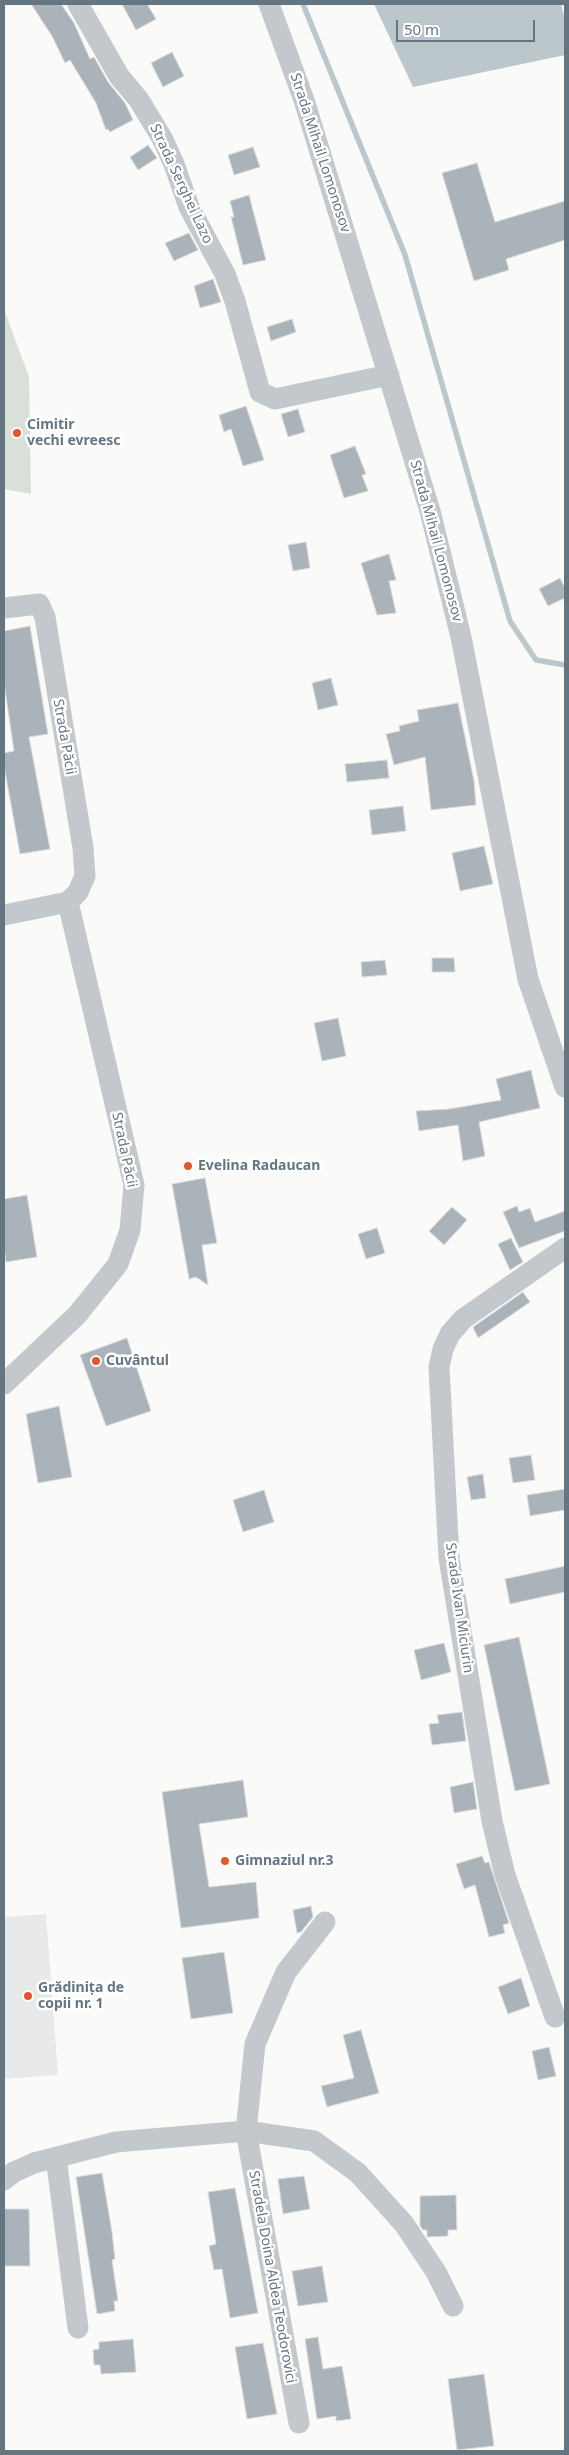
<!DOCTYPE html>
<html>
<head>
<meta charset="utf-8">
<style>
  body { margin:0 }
  #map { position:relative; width:569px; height:2455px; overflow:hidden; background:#fafaf8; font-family:"Noto Sans",sans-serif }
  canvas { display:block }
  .frame { position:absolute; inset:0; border:5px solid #657683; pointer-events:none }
  .scale { position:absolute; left:396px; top:20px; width:139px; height:22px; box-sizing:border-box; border:2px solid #657683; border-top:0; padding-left:6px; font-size:15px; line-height:18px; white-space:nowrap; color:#657683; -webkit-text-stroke:4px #fff; paint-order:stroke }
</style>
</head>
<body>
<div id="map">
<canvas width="569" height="2455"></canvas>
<div class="frame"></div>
<div class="scale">50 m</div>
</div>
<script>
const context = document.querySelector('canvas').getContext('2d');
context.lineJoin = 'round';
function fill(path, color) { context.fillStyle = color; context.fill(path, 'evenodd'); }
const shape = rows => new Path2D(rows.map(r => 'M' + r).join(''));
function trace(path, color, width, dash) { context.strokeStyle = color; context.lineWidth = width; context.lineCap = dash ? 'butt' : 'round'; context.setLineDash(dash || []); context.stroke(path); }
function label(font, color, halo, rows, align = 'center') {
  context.font = font + ' "Noto Sans",sans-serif'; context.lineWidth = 5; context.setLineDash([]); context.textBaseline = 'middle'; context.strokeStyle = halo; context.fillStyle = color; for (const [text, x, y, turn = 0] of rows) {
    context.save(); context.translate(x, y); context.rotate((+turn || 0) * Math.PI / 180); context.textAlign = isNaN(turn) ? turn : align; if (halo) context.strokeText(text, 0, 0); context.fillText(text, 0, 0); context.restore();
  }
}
const built = shape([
  [46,1914,58,2075,4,2079,4,1917]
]);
const green = shape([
  [4,309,29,377,31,494,4,489]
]);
const water = shape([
  [374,4,561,4,565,19,565,55,413,87]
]);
const stream = shape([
  [303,4,405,255,510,621,536,660,565,665]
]);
const building = shape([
  [31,4,61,4,74,23,90,59,94,57,108,82,125,103,133,120,110,132,108,129,106,130,96,103,70,60,65,63,52,36,31,4],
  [122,4,147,4,156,19,136,30,122,4],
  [172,52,184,76,163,87,151,63,172,52],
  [148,145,157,158,138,170,130,157,148,145],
  [253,147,260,167,234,175,228,155,253,147],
  [477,163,495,222,565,201,565,240,506,259,509,270,474,281,442,173,477,163],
  [249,195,266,260,243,265,231,217,234,217,230,201,249,195],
  [189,233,198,250,174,261,165,243,189,233],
  [213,279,221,302,200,308,194,286,213,279],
  [292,319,296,332,271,341,267,327,292,319],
  [246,406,264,460,243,466,231,429,224,432,219,415,246,406],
  [298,409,305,432,288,437,281,414,298,409],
  [355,446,366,474,362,475,368,491,344,498,330,455,355,446],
  [306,542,310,568,293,571,288,545,306,542],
  [389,554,396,580,389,581,396,613,377,615,361,563,389,554],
  [560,578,565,588,565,598,548,606,539,589,560,578],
  [30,626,48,734,29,737,50,849,20,854,4,766,4,753,14,751,4,683,4,631,30,626],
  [331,678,338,705,318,710,312,683,331,678],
  [458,703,474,781,476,805,431,810,425,757,394,765,386,734,400,731,399,726,419,721,417,710,458,703],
  [387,760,389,778,347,782,345,764,387,760],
  [403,806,406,831,372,835,369,810,403,806],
  [484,846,493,884,460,891,452,853,484,846],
  [432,958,454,958,455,972,432,972,432,958],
  [385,960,387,975,362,977,361,962,385,960],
  [338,1018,346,1056,322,1061,314,1023,338,1018],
  [531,1070,540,1108,479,1122,485,1156,463,1161,458,1125,419,1131,416,1111,449,1109,501,1100,496,1079,531,1070],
  [205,1178,217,1243,202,1245,208,1285,196,1277,189,1279,172,1184,205,1178],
  [27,1195,37,1257,6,1262,4,1247,4,1199,27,1195],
  [517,1206,519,1212,530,1208,535,1222,565,1211,565,1231,519,1248,503,1212,517,1206],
  [452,1207,467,1220,444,1245,429,1231,452,1207],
  [377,1228,385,1253,366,1259,358,1234,377,1228],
  [511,1238,523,1262,510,1270,498,1244,511,1238],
  [523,1292,530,1302,478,1338,473,1327,523,1292],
  [127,1338,151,1411,106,1426,80,1355,127,1338],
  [59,1406,72,1477,38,1483,26,1414,59,1406],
  [531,1455,535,1480,513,1483,509,1458,531,1455],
  [483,1474,486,1498,471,1500,467,1477,483,1474],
  [565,1489,565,1510,530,1516,527,1495,565,1489],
  [264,1490,274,1522,243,1532,233,1500,264,1490],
  [565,1566,565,1592,510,1604,505,1579,565,1566],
  [519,1637,550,1784,515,1791,484,1645,519,1637],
  [444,1643,451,1672,421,1680,414,1650,444,1643],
  [462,1712,466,1741,432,1745,429,1724,439,1723,437,1715,462,1712],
  [243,1780,248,1817,199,1824,209,1887,256,1882,259,1918,181,1928,162,1792,243,1780],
  [473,1782,477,1809,454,1813,450,1787,473,1782],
  [482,1856,485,1863,489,1862,509,1923,503,1925,505,1933,489,1937,475,1885,464,1889,456,1864,482,1856],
  [311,1906,313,1917,301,1932,297,1933,293,1910,311,1906],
  [224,1952,233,2013,191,2019,182,1958,224,1952],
  [521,1978,530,2006,508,2014,498,1987,521,1978],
  [361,2030,379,2093,327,2107,321,2086,354,2078,343,2035,361,2030],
  [549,2047,556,2076,538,2080,532,2051,549,2047],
  [102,2173,112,2232,115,2259,112,2260,118,2301,114,2301,115,2311,97,2314,76,2177,102,2173],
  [304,2176,310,2209,283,2214,278,2179,304,2176],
  [235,2188,258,2313,230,2318,222,2269,214,2270,209,2246,216,2244,208,2192,235,2188],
  [456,2195,457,2230,448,2230,448,2236,427,2237,427,2230,423,2230,420,2226,420,2196,456,2195],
  [4,2209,29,2209,30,2266,4,2266,4,2209],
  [322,2266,328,2302,298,2306,292,2271,322,2266],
  [318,2337,323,2369,342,2366,351,2419,336,2421,336,2416,317,2419,305,2339,318,2337],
  [133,2339,136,2372,101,2374,100,2365,94,2365,93,2350,99,2349,99,2342,133,2339],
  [263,2343,277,2414,247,2419,235,2347,263,2343],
  [484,2374,494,2446,457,2450,448,2379,484,2374]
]);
const minor = shape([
  [78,4,119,76,139,100,162,138,174,164,189,207,225,274,235,301,260,392,275,399,389,375],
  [269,4,304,100,430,511,461,637,528,979,565,1087],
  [4,608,39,604,45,617,83,848,85,876,78,892,68,902],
  [4,915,68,902,134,1185,130,1230,118,1264,77,1315,4,1384],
  [555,2017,505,1875,492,1821,449,1558,439,1367,443,1349,450,1334,463,1319,565,1248],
  [56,2157,78,2328],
  [4,2180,14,2172,34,2163,116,2142,246,2131,314,2141,358,2173,404,2224,436,2272,453,2306],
  [299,2423,246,2131,255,2044,286,1972,325,1922]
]);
const markers = [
  [17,433,5,"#e4572e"],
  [188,1166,5,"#e4572e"],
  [96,1361,5,"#e4572e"],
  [225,1861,5,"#e4572e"],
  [28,1996,5,"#e4572e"]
];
const streetNames = [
  ["Strada Mihail Lomonosov",320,153,72],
  ["Strada Serghei Lazo",181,184,65],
  ["Strada Mihail Lomonosov",436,541,75],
  ["Strada Păcii",64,737,80],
  ["Strada Păcii",124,1150,78],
  ["Strada Ivan Miciurin",459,1608,82],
  ["Stradela Doina Aldea Teodorovici",272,2277,80]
];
const poiNames = [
  ["Cimitir",27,425],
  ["vechi evreesc",27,441],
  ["Evelina Radaucan",198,1166],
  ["Cuvântul",106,1361],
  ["Gimnaziul nr.3",235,1861],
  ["Grădinița de",38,1988],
  ["copii nr. 1",38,2004]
];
fill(built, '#e8e9e9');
fill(green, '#dadfd7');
fill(water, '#bbc7cb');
trace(stream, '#bbc7cb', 5.5);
fill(building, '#aab3b9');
trace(building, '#dcdcda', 1);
trace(minor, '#c3c8cc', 21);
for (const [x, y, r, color] of markers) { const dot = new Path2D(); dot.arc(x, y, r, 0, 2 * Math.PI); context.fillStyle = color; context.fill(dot); trace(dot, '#fff', 2); }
label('14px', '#657683', '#fff', streetNames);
label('bold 14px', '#657683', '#fff', poiNames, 'left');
</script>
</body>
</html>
